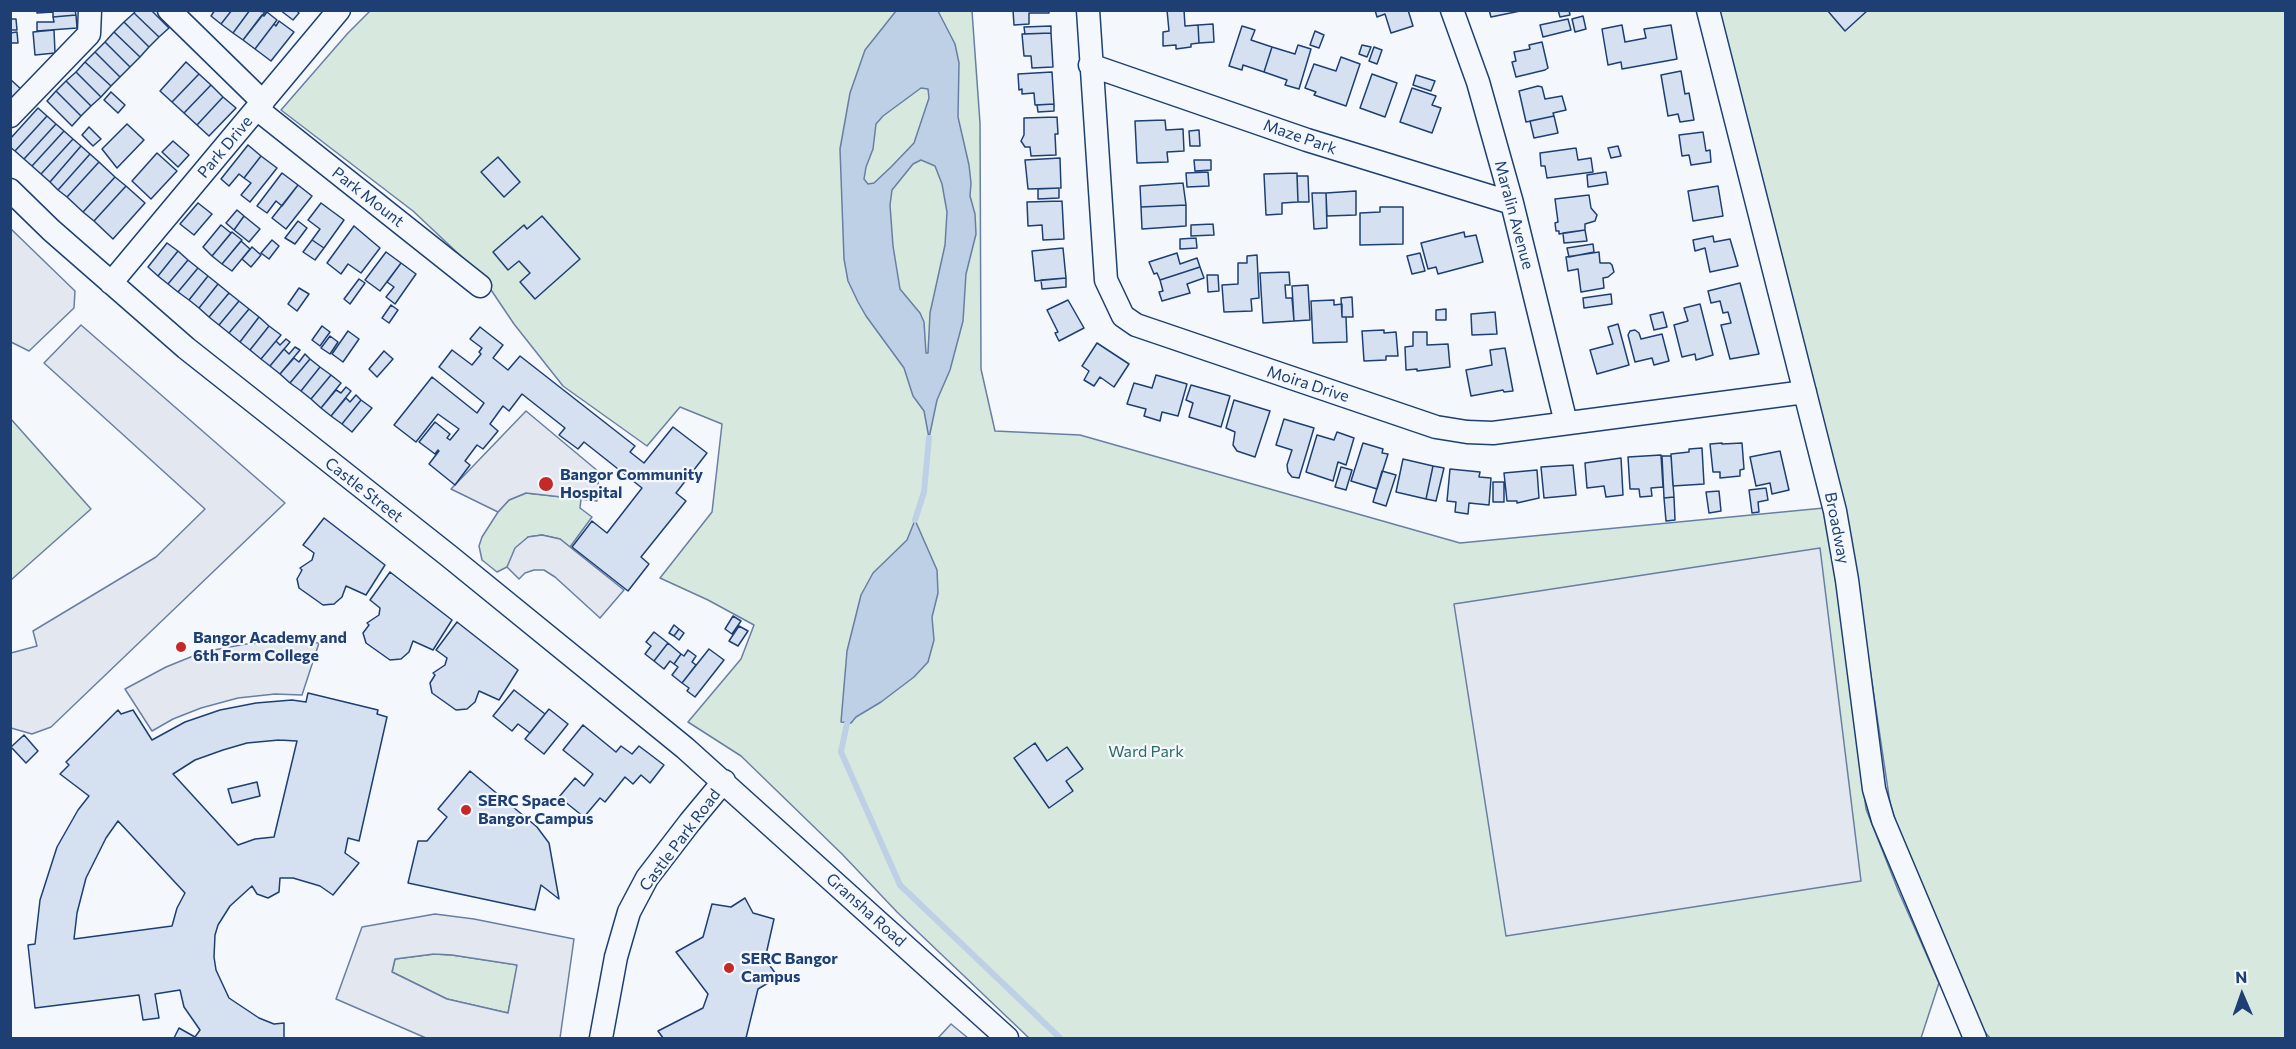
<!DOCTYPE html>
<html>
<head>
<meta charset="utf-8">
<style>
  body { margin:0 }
  #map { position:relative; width:2296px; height:1049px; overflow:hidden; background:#f4f7fb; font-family:Commissioner,sans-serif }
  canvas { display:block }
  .frame { position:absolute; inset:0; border:12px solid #1d3f73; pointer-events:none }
  .north { position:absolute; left:2212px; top:965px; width:60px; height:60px; -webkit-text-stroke:4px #f4f7fb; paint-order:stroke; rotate:358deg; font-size:16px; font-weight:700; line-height:24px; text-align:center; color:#1d3f73 }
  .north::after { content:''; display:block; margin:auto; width:21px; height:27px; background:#1d3f73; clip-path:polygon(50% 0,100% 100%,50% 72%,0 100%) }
</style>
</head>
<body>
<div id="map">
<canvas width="2296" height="1049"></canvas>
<div class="frame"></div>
<div class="north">N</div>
</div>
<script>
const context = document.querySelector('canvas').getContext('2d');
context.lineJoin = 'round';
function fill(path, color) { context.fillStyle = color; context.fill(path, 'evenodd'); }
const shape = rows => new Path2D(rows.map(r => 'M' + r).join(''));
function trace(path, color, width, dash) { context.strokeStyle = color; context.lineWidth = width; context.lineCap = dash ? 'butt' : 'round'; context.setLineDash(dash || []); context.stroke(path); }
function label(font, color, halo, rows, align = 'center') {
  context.font = font + ' Commissioner,sans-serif'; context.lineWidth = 4.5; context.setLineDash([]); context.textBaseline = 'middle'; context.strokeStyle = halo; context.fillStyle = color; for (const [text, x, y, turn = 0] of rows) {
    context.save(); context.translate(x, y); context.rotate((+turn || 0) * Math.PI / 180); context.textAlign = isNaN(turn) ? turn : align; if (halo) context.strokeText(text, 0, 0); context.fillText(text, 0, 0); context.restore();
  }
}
const green = shape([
  [370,11,972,11,980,123,981,369,995,431,1080,435,1460,543,1824,508,1846,646,1866,809,1898,890,1939,983,1921,1038,1029,1038,897,912,842,854,741,756,688,722,741,659,754,625,708,600,660,578,712,512,722,424,680,407,647,446,563,386,514,324,481,275,413,211,281,110,348,33,370,11],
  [1715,11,2285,11,2285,1038,1990,1038,1984,1031,1912,875,1890,803,1850,535,1715,11],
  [10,418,91,509,11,580,10,580,10,418],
  [526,493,581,499,580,508,592,517,570,547,560,539,542,535,528,537,507,567,497,572,482,560,479,546,482,537,498,512,509,500,526,493],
  [434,954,452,955,518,965,508,1013,447,999,392,972,395,959,434,954]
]);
const parking = shape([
  [11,229,75,291,74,308,29,351,11,342,11,229],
  [81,325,285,503,51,727,32,734,11,728,11,653,37,646,33,631,156,557,205,509,44,363,81,325],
  [526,411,599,472,597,501,526,493,509,500,498,512,451,489,526,411],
  [542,535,560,539,624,590,600,618,555,577,544,570,534,570,525,573,519,579,507,567,515,548,528,537,542,535],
  [1820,548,1861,881,1506,936,1454,604,1820,548],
  [285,641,319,643,302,695,275,694,238,698,201,708,173,719,152,731,125,689,166,667,203,652,246,644,285,641],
  [435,914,474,919,574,939,560,1038,426,1038,336,999,362,927,435,914],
  [434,954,452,955,517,965,508,1013,447,999,392,972,395,959,434,954],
  [951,1024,968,1038,938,1038,951,1024]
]);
const water = shape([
  [896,11,938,11,955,44,959,63,958,117,969,165,971,183,970,196,975,214,976,234,966,274,963,321,950,370,937,400,929,438,924,411,913,396,904,368,866,316,858,302,848,281,844,259,840,149,850,93,865,50,896,11],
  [921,88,928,89,929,98,914,143,891,167,874,183,868,184,864,179,866,167,873,149,876,124,883,116,921,88],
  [921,160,935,166,942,184,947,212,945,245,930,313,928,353,926,353,924,322,920,313,900,289,893,246,890,205,892,190,913,164,921,160],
  [915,520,937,570,938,593,932,617,934,640,928,662,914,677,881,702,856,717,851,723,841,722,847,651,861,595,873,573,907,540,915,520]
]);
const stream = shape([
  [915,520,924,492,929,438],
  [847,723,841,752,900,885,1060,1038]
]);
const building = shape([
  [37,10,75,10,76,15,53,17,53,12,37,13,37,10],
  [136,10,151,10,169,28,159,37,134,13,136,10],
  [215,10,232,10,221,24,211,16,215,10],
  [232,10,250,10,233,33,221,24,232,10],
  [250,10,265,12,243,40,233,33,250,10],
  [280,10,296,10,299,13,293,20,280,10],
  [1013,10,1049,10,1049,13,1029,13,1029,24,1014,25,1013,10],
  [1167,10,1184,10,1185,26,1198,25,1199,43,1191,44,1191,47,1176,49,1176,45,1163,46,1163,32,1169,31,1167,10],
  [1375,10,1408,10,1413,26,1391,33,1385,14,1377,17,1375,10],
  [1489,10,1525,10,1491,17,1489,10],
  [1558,10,1569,10,1570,15,1560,17,1558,10],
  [1827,10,1868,10,1845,31,1827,10],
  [267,12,277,20,255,49,243,40,262,15,264,16,267,12],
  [134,13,159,37,149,47,124,22,134,13],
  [76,15,77,28,37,31,37,22,54,22,53,17,76,15],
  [1583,16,1586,29,1575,32,1572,19,1583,16],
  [10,19,16,19,17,30,10,30,10,19],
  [1568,19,1571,30,1543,37,1540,25,1568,19],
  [279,21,294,32,271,61,255,49,274,24,276,26,279,21],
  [124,22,149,47,140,57,114,32,124,22],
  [1213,24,1214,42,1199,43,1198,25,1213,24],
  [1622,25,1625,42,1646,38,1644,29,1671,25,1677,59,1622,69,1621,62,1608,65,1602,29,1622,25],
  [1051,26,1051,33,1025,34,1024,27,1051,26],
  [1242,26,1255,30,1251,40,1272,47,1264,72,1243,65,1242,70,1229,66,1242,26],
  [54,30,55,53,35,55,33,32,54,30],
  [1315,31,1324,35,1319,48,1310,45,1315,31],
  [17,32,18,43,10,43,10,33,17,32],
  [114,32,140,57,130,67,105,42,114,32],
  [1051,33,1053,67,1032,68,1031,56,1024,56,1022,34,1051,33],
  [105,42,130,67,120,77,95,52,105,42],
  [1542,42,1548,68,1545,70,1516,77,1512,62,1516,61,1514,52,1530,49,1529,45,1542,42],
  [1298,45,1311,49,1299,89,1285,85,1287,80,1264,72,1272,47,1295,54,1298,45],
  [1362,45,1371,47,1367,57,1359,54,1362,45],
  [1374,47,1382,50,1377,64,1369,61,1374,47],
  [95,52,120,77,111,86,85,62,95,52],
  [1341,57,1360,64,1346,106,1314,95,1316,92,1305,88,1314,64,1336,71,1341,57],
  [85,62,111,86,101,97,76,72,85,62],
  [186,62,199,74,172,102,160,91,186,62],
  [1681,71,1685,94,1689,93,1694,120,1680,122,1678,114,1668,116,1661,75,1681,71],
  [76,72,101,97,91,106,66,81,76,72],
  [1052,72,1054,104,1035,105,1034,93,1022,94,1022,89,1019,90,1018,74,1052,72],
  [199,74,211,85,184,113,172,102,199,74],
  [1372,74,1397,83,1385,117,1360,108,1372,74],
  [1416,75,1435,81,1431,91,1413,85,1416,75],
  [10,79,22,90,10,103,10,79],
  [66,81,91,106,81,116,56,91,66,81],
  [211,85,223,97,197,125,184,113,211,85],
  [1538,86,1542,87,1545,99,1562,96,1566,110,1553,113,1554,116,1526,122,1519,91,1538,86],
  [1412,88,1436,96,1432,105,1441,108,1432,133,1400,122,1412,88],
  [56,91,81,116,72,126,47,101,56,91],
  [111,92,125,105,118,113,104,100,111,92],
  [223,97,236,108,209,136,197,125,223,97],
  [1054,104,1054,111,1038,112,1037,105,1054,104],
  [38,108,47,116,15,151,10,147,10,139,38,108],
  [47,116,56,124,24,159,15,151,47,116],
  [1554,116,1558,133,1534,138,1530,121,1554,116],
  [1057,117,1058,134,1055,134,1056,155,1031,156,1030,147,1025,147,1021,141,1024,135,1024,118,1057,117],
  [1165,120,1166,130,1183,129,1184,151,1167,152,1168,162,1137,163,1135,121,1165,120],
  [56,124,64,131,32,166,24,159,56,124],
  [127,124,144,140,117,168,102,149,127,124],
  [89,127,101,139,93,146,82,135,89,127],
  [1199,130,1200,146,1190,146,1189,131,1199,130],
  [64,131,73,139,41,174,32,166,64,131],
  [1703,132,1706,151,1710,150,1711,162,1691,165,1689,155,1682,156,1679,135,1703,132],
  [73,139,81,146,50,182,41,174,73,139],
  [173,141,189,155,178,167,162,152,173,141],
  [248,145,261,156,244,178,239,174,229,186,221,179,248,145],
  [81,146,90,154,58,190,50,182,81,146],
  [1618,146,1621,156,1611,158,1608,148,1618,146],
  [1576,148,1578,160,1591,158,1593,172,1547,178,1545,166,1541,166,1540,153,1576,148],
  [157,153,177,171,151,199,132,181,157,153],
  [90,154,99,162,67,197,58,190,90,154],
  [261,156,277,168,250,202,241,195,251,183,244,178,261,156],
  [498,157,520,182,504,197,481,172,498,157],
  [1060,158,1061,188,1028,189,1025,160,1060,158],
  [1194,160,1211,160,1211,170,1195,171,1194,160],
  [99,162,115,177,83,212,67,197,99,162],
  [1208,172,1209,186,1187,187,1186,173,1208,172],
  [1606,172,1608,184,1588,187,1587,175,1606,172],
  [282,173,298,185,282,206,276,201,267,213,257,206,282,173],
  [1297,173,1298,202,1282,203,1282,214,1266,215,1264,174,1297,173],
  [1297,176,1308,176,1309,202,1298,202,1297,176],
  [115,177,126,186,94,221,83,212,115,177],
  [1183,183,1186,205,1141,207,1140,186,1183,183],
  [298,185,312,196,286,229,272,218,298,185],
  [126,186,145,203,113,239,94,221,126,186],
  [1718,186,1723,216,1693,221,1688,191,1718,186],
  [1059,188,1059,198,1038,199,1038,189,1059,188],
  [1356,191,1356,215,1327,216,1326,193,1356,191],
  [1312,193,1326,193,1327,228,1314,229,1312,193],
  [1589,195,1591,208,1597,215,1595,221,1585,224,1585,230,1559,234,1559,231,1556,231,1555,223,1558,222,1555,199,1589,195],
  [1062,201,1064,239,1043,240,1042,225,1028,226,1027,202,1062,201],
  [198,203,212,214,194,235,180,224,198,203],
  [321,203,344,220,324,248,312,240,320,229,308,220,321,203],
  [1186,205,1186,226,1142,229,1141,207,1186,205],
  [1380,207,1403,207,1403,244,1360,245,1360,213,1380,212,1380,207],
  [237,210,244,216,234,230,226,223,237,210],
  [244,216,260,229,249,242,234,230,244,216],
  [542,216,580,259,535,299,520,282,530,273,519,261,508,270,493,252,524,225,527,229,542,216],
  [298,221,307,228,295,244,285,238,298,221],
  [1213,224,1214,235,1191,236,1191,225,1213,224],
  [221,225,231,233,212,256,203,247,221,225],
  [354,226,380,248,361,273,348,264,341,274,327,263,354,226],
  [1585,230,1587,241,1564,243,1563,233,1585,230],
  [232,232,242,240,222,264,212,256,232,232],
  [1464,232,1465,237,1476,235,1483,262,1438,274,1436,267,1428,269,1421,243,1464,232],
  [1713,236,1714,242,1730,239,1738,266,1710,272,1705,248,1695,251,1693,240,1713,236],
  [1196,238,1197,248,1180,249,1180,239,1196,238],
  [272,240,279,246,269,259,261,253,272,240],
  [312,240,324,248,315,260,303,252,312,240],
  [241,241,250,249,232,271,222,264,241,241],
  [167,243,178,251,158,276,148,267,167,243],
  [1593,244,1594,252,1569,257,1567,248,1593,244],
  [252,247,261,255,251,267,242,259,252,247],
  [1063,248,1066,278,1035,281,1032,251,1063,248],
  [178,251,188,260,168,284,158,276,178,251],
  [386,252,401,263,380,291,365,280,386,252],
  [1599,252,1600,263,1610,263,1612,265,1614,272,1608,277,1603,278,1604,288,1581,292,1578,269,1568,271,1566,257,1599,252],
  [1177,253,1180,264,1197,258,1200,267,1160,280,1157,273,1154,274,1149,262,1177,253],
  [1420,253,1425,271,1412,274,1407,256,1420,253],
  [1257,255,1259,298,1251,299,1252,311,1224,312,1222,285,1238,284,1238,263,1247,263,1247,256,1257,255],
  [188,260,198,268,178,292,168,284,188,260],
  [401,263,416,274,395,304,386,297,394,287,387,282,401,263],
  [1200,267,1204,278,1187,284,1190,293,1162,301,1159,292,1163,291,1160,280,1200,267],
  [198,268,208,276,189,300,178,292,198,268],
  [1289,272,1290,285,1285,285,1286,298,1292,298,1294,321,1263,323,1260,273,1289,272],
  [1207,275,1218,275,1219,291,1208,292,1207,275],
  [208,276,218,284,199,308,189,300,208,276],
  [1066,278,1066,287,1042,289,1041,280,1066,278],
  [359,279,365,283,350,304,344,299,359,279],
  [1740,283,1759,354,1730,359,1721,325,1731,323,1728,312,1723,313,1720,301,1711,303,1708,291,1740,283],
  [218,284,229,293,209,317,199,308,218,284],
  [1308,285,1310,320,1294,321,1292,286,1308,285],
  [299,288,309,294,297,311,288,304,299,288],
  [229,293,239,301,219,325,209,317,229,293],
  [1611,294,1612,304,1584,308,1583,298,1611,294],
  [1352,297,1353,317,1342,317,1341,298,1352,297],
  [1068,300,1084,328,1059,341,1055,333,1058,332,1047,310,1068,300],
  [1334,300,1334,305,1342,304,1342,317,1346,317,1347,342,1313,343,1311,301,1334,300],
  [239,301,249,309,229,333,219,325,239,301],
  [1700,304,1713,355,1696,360,1695,354,1682,357,1674,325,1688,321,1684,308,1700,304],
  [391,305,398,310,389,323,382,318,391,305],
  [249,309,259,317,240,342,229,333,249,309],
  [1446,309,1446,320,1436,320,1436,310,1446,309],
  [1495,312,1497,334,1472,335,1471,314,1495,312],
  [1663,312,1667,327,1654,330,1650,315,1663,312],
  [259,317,269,326,250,350,240,342,259,317],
  [1618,324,1629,365,1597,374,1590,350,1613,344,1608,327,1618,324],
  [269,326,281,335,261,359,250,350,269,326],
  [322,326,330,332,320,346,312,340,322,326],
  [480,327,503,345,493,358,508,370,520,356,635,446,630,452,644,463,673,427,707,453,676,493,686,501,641,557,649,564,628,591,572,547,592,521,607,533,642,488,584,442,578,449,559,435,565,428,522,394,509,411,503,406,490,424,498,431,483,449,477,445,465,461,470,465,455,485,429,464,439,451,438,450,435,454,419,442,435,422,450,434,447,438,450,440,459,429,438,414,416,442,394,425,432,377,477,413,484,403,439,367,452,350,472,365,481,354,479,352,482,348,470,339,480,327],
  [1384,330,1384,333,1396,332,1398,356,1386,356,1386,360,1364,361,1362,331,1384,330],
  [1635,330,1639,333,1641,339,1662,334,1669,361,1654,365,1652,358,1635,362,1628,335,1630,331,1635,330],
  [348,331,359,339,343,362,332,354,348,331],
  [1413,332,1427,332,1427,345,1448,344,1450,367,1417,371,1417,369,1406,370,1405,347,1413,346,1413,332],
  [330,336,338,342,330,354,321,348,330,336],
  [286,339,290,342,270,366,261,359,276,341,280,345,286,339],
  [1097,343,1129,364,1114,387,1100,377,1094,386,1084,380,1089,371,1082,366,1097,343],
  [295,347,300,350,280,374,270,366,284,349,289,354,295,347],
  [1505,348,1513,391,1504,392,1503,390,1471,396,1466,370,1492,365,1490,350,1505,348],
  [384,351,393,359,377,377,369,369,384,351],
  [305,354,310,359,290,383,280,374,294,358,299,362,305,354],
  [310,359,320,367,301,391,290,383,310,359],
  [320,367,331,375,311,399,301,391,320,367],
  [331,375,341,383,321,408,311,399,331,375],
  [1156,375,1187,384,1178,416,1162,412,1160,421,1144,416,1146,409,1127,404,1134,383,1152,388,1156,375],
  [1191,385,1230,396,1221,427,1189,417,1193,403,1186,400,1191,385],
  [346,387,351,391,331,416,321,408,336,390,341,393,346,387],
  [356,395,361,400,342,424,331,416,346,398,350,402,356,395],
  [361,400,372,408,352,432,342,424,361,400],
  [1234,400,1270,411,1255,457,1237,451,1233,445,1235,432,1226,428,1234,400],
  [1284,419,1314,428,1299,478,1292,477,1288,472,1287,465,1292,450,1276,445,1284,419],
  [1337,432,1354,438,1346,465,1338,462,1333,481,1306,472,1317,435,1334,440,1337,432],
  [1363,443,1383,449,1382,453,1388,454,1377,489,1351,481,1363,443],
  [1722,443,1722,444,1742,443,1744,469,1740,470,1740,476,1720,478,1720,472,1713,472,1710,444,1722,443],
  [1702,448,1704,484,1673,486,1671,454,1689,452,1689,449,1702,448],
  [1780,451,1789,490,1772,494,1770,483,1756,486,1750,457,1780,451],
  [1661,455,1663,487,1651,488,1652,496,1640,497,1639,489,1630,489,1628,457,1661,455],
  [1662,456,1671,456,1674,497,1664,498,1662,456],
  [1621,458,1623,495,1606,497,1604,486,1587,488,1585,463,1621,458],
  [1403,459,1433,466,1426,499,1396,492,1403,459],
  [1573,465,1576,495,1544,498,1541,467,1573,465],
  [1433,466,1444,468,1436,501,1426,499,1433,466],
  [1341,467,1352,470,1346,490,1335,487,1341,467],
  [1450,469,1480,472,1479,477,1491,478,1489,505,1469,503,1468,514,1455,512,1456,502,1447,501,1450,469],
  [1537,470,1539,498,1517,503,1517,501,1507,501,1504,473,1537,470],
  [1382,471,1396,475,1386,506,1373,502,1382,471],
  [1493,482,1504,482,1504,502,1493,502,1493,482],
  [1766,488,1768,500,1758,502,1759,512,1752,513,1749,490,1766,488],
  [1719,491,1721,511,1709,513,1706,492,1719,491],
  [1674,497,1675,520,1666,521,1664,498,1674,497],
  [324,518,385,565,366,595,346,586,342,597,334,604,323,605,299,588,297,579,302,570,300,568,312,560,314,553,303,545,324,518],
  [390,572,452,620,433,650,413,641,409,652,401,659,390,660,366,643,363,633,369,625,367,623,379,615,380,608,370,600,390,572],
  [733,616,741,621,732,634,725,629,733,616],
  [457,622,518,670,499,700,479,691,475,702,467,709,456,710,432,693,430,683,435,675,433,673,445,665,447,658,436,650,457,622],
  [674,625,679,629,674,636,669,633,674,625],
  [739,626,748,631,738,646,729,641,739,626],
  [679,629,684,633,679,640,674,636,679,629],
  [654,632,668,643,654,661,645,654,651,646,646,642,654,632],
  [668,643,681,654,674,664,670,661,664,669,654,661,668,643],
  [709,649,724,660,695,697,687,691,689,688,682,683,709,649],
  [688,650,696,656,692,662,696,665,682,683,672,675,678,667,674,664,681,654,684,656,688,650],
  [514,690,545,714,530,733,518,724,512,731,493,716,514,690],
  [308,693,378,710,377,714,387,717,359,841,348,838,345,853,359,863,333,895,320,886,293,878,280,878,279,892,268,898,257,894,252,886,230,906,218,925,215,935,214,957,216,970,229,998,259,1018,274,1024,284,1023,284,1038,174,1038,179,1028,195,1037,200,1030,184,1007,180,990,155,994,159,1018,143,1020,139,995,35,1008,28,945,35,944,40,900,57,847,78,810,89,796,60,774,69,765,66,762,118,710,121,714,133,710,152,740,185,722,220,710,256,703,292,700,306,702,308,693],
  [279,740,297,741,274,837,255,839,238,845,173,774,195,760,223,750,247,743,279,740],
  [118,821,185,893,177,908,172,926,74,939,77,913,86,878,106,838,118,821],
  [549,709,568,724,544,754,525,739,549,709],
  [583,725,616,752,621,746,632,754,639,746,664,765,650,783,641,775,633,784,625,777,605,802,600,798,584,817,559,797,575,778,584,786,593,774,563,750,583,725],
  [24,735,38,751,26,763,11,747,24,735],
  [1035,743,1047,761,1067,747,1083,769,1066,781,1073,791,1049,808,1014,758,1035,743],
  [470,771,537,827,549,843,559,899,541,885,535,910,408,883,418,841,427,841,447,817,438,809,470,771],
  [257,782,260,796,232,803,228,789,257,782],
  [745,898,753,913,774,919,765,959,778,977,758,989,746,1038,663,1038,658,1031,703,1008,708,994,676,952,703,937,712,904,731,907,745,898]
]);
const minor = shape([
  [169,10,263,102],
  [1088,10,1106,280,1123,316,1136,325,1436,427,1467,432,1493,433,1805,392],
  [1452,10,1478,82,1512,203,1566,423],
  [1708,10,1835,511,1847,580,1874,789,1883,820,1975,1038],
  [1090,65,1307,140,1512,203],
  [257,109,480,286],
  [10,116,89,34,90,10],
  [10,190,51,230,186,348,449,556,685,748,1007,1038],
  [111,283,339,10],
  [601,1038,616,957,629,912,647,878,690,822,724,781]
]);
const markers = [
  [546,484,8,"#c62828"],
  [181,647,6,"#c62828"],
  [466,810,6,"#c62828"],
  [729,968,6,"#c62828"]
];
const streetNames = [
  ["Maze Park",1300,137,19],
  ["Park Drive",225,147,-50],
  ["Park Mount",368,197,38],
  ["Maralin Avenue",1514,215,75],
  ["Moira Drive",1308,384,18],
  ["Castle Street",364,490,38],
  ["Broadway",1837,528,79],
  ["Castle Park Road",680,840,-53],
  ["Gransha Road",866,910,42]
];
const poiNames = [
  ["Bangor Community",560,475],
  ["Hospital",560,493],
  ["Bangor Academy and",193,638],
  ["6th Form College",193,656],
  ["SERC Space",478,801],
  ["Bangor Campus",478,819],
  ["SERC Bangor",741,959],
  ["Campus",741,977]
];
const parkNames = [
  ["Ward Park",1146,752]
];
fill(green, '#d7e8df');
trace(green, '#687fa3', 1.5);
fill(parking, '#e3e8f0');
trace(parking, '#687fa3', 1.5);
fill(water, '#bed0e5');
trace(water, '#687fa3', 1.5);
trace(stream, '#bed0e5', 6);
fill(building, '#d5e0f0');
trace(building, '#1d3f73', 1.5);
trace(minor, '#1d3f73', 25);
trace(minor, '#f4f7fb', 22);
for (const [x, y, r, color] of markers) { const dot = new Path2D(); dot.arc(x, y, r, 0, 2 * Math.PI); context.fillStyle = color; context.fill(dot); trace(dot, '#f4f7fb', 2); }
label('16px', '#1d3f73', '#f4f7fb', streetNames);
label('bold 16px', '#1d3f73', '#f4f7fb', poiNames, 'left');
label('16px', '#2c6c60', '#f4f7fb', parkNames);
</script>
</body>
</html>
